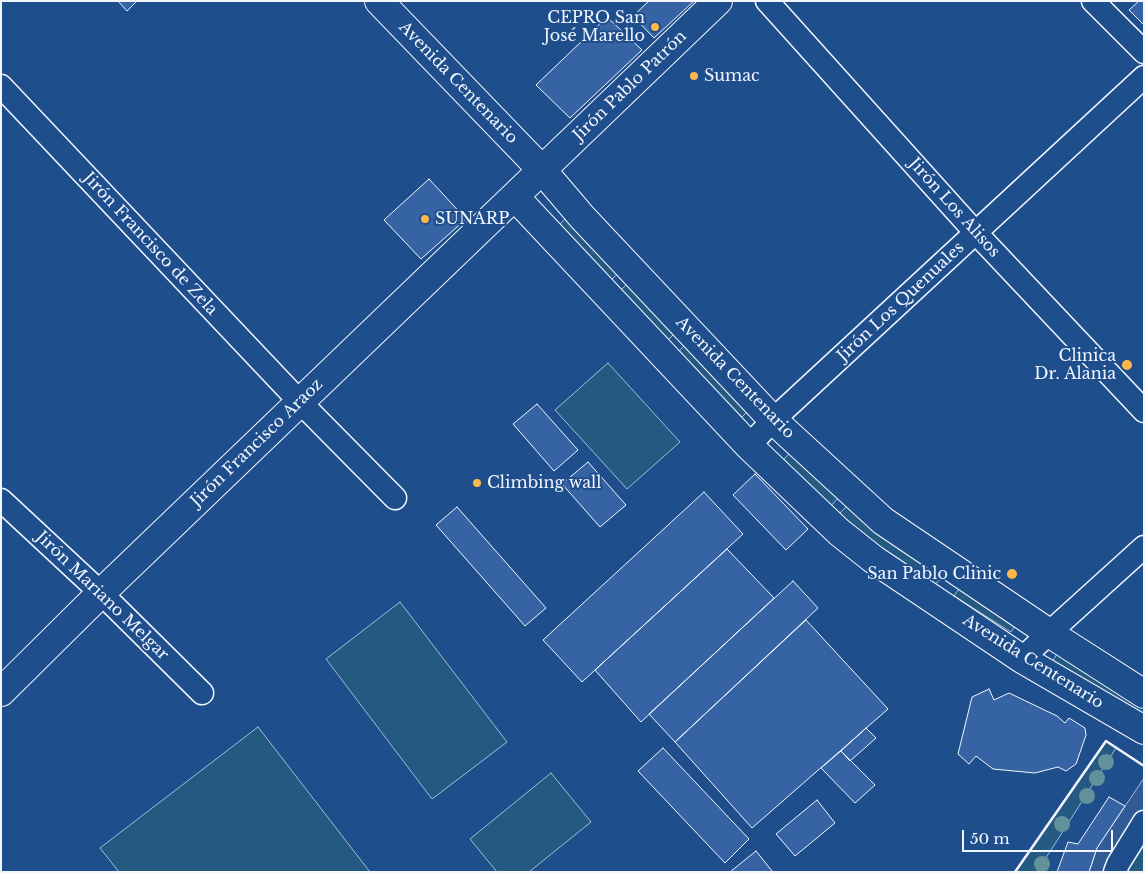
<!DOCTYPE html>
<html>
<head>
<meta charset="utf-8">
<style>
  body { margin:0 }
  #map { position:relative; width:1145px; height:873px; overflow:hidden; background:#1f4e8c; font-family:"Libre Baskerville",serif }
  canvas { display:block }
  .frame { position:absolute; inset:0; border:2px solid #f2f6ff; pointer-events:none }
  .scale { position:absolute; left:962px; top:830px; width:151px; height:22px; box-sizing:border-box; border:2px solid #f2f6ff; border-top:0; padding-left:6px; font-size:15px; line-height:18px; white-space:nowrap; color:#f2f6ff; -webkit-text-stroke:4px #1f4e8c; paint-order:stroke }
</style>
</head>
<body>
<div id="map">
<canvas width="1145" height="873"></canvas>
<div class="frame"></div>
<div class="scale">50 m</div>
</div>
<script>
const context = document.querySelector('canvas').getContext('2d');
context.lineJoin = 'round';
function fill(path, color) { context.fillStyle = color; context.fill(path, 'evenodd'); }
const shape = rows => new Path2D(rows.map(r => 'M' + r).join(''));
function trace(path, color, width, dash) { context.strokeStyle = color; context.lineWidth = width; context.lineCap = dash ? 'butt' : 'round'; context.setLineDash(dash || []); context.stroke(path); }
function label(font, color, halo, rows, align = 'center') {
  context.font = font + ' "Libre Baskerville",serif'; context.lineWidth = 4; context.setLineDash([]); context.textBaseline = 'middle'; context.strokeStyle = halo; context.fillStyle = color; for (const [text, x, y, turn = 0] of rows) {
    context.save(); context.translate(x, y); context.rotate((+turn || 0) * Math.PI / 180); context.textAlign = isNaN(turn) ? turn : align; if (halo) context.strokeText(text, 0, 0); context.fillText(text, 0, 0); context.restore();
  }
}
const green = shape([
  [568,216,622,270,611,280,558,226,568,216],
  [630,281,678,330,668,340,620,291,630,281],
  [687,343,750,409,742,417,678,352,687,343],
  [608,363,680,442,627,489,555,410,608,363],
  [791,452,839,497,829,508,781,462,791,452],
  [848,505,941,574,942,578,935,584,863,536,838,515,848,505],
  [960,587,1017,623,1011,632,954,596,960,587],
  [400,602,507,742,432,799,326,659,400,602],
  [1059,651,1144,705,1144,720,1052,662,1059,651],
  [258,727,370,872,119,872,100,848,258,727],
  [1106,741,1116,748,1037,872,1015,872,1106,741],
  [551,773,591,822,529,872,497,872,470,839,551,773],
  [1144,840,1144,872,1127,872,1128,870,1144,840]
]);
const parking = shape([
  [1144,778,1144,840,1127,872,1089,872,1097,848,1144,778]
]);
const building = shape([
  [118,1,137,1,127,11,118,1],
  [649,1,694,1,654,38,633,16,649,1],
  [1139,1,1144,1,1144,25,1129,10,1139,1],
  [607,17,642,50,570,118,536,85,607,17],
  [429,179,466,219,421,259,384,220,429,179],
  [537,404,578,450,554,471,513,424,537,404],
  [588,462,626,505,600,527,562,484,588,462],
  [755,474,808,529,786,550,733,495,755,474],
  [704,492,743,534,582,682,543,640,704,492],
  [457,507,546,608,525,626,436,525,457,507],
  [727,549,774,598,641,722,595,670,727,549],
  [793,581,818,608,675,742,649,714,793,581],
  [806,620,888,709,752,828,675,742,806,620],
  [989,689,994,700,1009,693,1057,716,1065,723,1069,718,1085,728,1086,735,1076,764,1066,771,1058,767,1035,773,993,769,976,756,969,764,958,754,972,697,989,689],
  [866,728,876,738,850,761,841,751,866,728],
  [663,748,749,839,725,863,638,771,663,748],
  [841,751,875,785,855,803,821,768,841,751],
  [1109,797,1125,806,1097,848,1089,872,1057,872,1068,842,1078,844,1109,797],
  [817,800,835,823,795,856,776,834,817,800],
  [756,851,772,871,771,872,730,872,756,851]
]);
const minor = shape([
  [767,1,976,233,1144,411],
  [1093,1,1144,52],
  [1,86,300,402,395,498],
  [749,446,773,420,1144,77],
  [1,500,101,593,202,693],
  [1022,659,1049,633,1144,547],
  [1115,872,1118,864,1144,822]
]);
const major = shape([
  [379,1,542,170,582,217,773,420,883,521,1049,633,1144,694],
  [515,197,749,446,839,532,873,559,1022,659,1144,730],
  [1,692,101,593,718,1]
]);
const wall = shape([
  [1015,872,1106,741,1144,766]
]);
const trees = [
  [1106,762],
  [1097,778],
  [1087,796],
  [1062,824],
  [1042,864]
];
const markers = [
  [655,27,5,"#ffb74d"],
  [694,76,5,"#ffb74d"],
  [425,219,5,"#ffb74d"],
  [1127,365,6,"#ffb74d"],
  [477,483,5,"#ffb74d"],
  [1012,574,6,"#ffb74d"]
];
const poiNames = [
  ["CEPRO San",645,18],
  ["José Marello",645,36],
  ["Sumac",704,76,"left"],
  ["SUNARP",435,219,"left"],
  ["Clinica",1116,356],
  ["Dr. Alania",1116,374],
  ["Climbing wall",487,483,"left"],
  ["San Pablo Clinic",1001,574]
];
const streetNames = [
  ["Avenida Centenario",458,83,46],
  ["Jirón Pablo Patrón",630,86,-44],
  ["Jirón Los Alisos",954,208,48],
  ["Jirón Francisco de Zela",150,244,47],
  ["Jirón Los Quenuales",901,302,-43],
  ["Avenida Centenario",735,378,46],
  ["Jirón Francisco Araoz",257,443,-44],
  ["Jirón Mariano Melgar",102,596,44],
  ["Avenida Centenario",1033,662,32]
];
fill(green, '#245a82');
trace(green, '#a8bbd7', 1);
fill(parking, '#305b95');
trace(parking, '#a8bbd7', 1);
fill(building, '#3563a3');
trace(building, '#f2f6ff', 1);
trace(minor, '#f2f6ff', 25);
trace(major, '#f2f6ff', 30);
trace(minor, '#1f4e8c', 22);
trace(major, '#1f4e8c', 28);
trace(wall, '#f2f6ff', 2.5);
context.fillStyle = '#61919a';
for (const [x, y] of trees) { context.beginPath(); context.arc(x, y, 8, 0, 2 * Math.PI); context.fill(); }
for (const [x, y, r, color] of markers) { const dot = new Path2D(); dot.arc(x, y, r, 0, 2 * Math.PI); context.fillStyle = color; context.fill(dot); trace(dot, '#1f4e8c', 2); }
label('16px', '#f2f6ff', '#1f4e8c', poiNames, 'right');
label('16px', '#f2f6ff', '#1f4e8c', streetNames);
</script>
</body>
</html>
